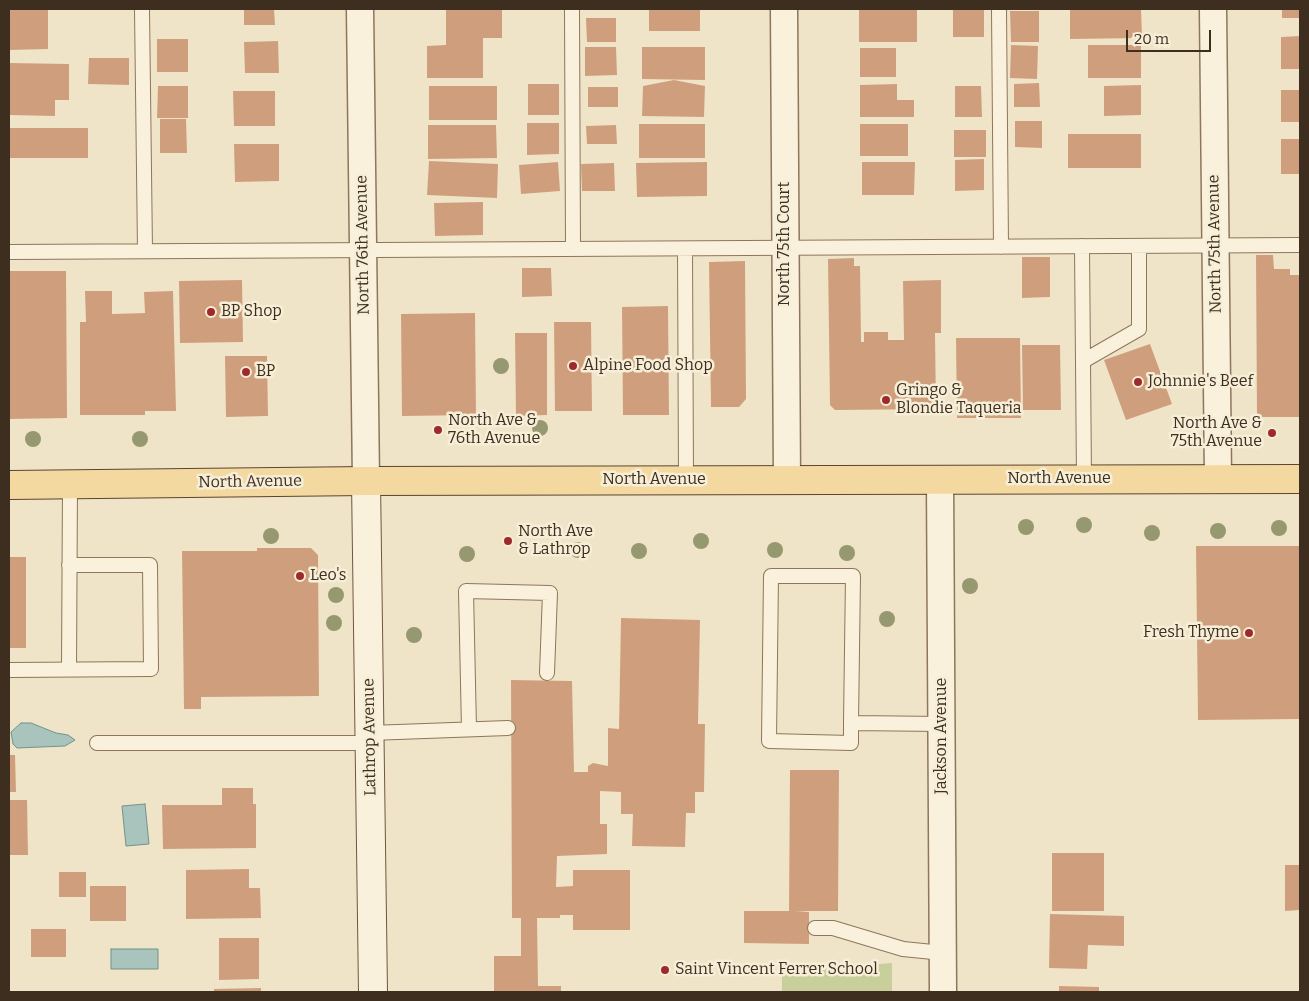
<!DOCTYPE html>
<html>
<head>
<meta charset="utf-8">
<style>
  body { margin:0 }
  #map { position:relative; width:1309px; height:1001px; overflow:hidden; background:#f0e4c8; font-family:Bitter,serif }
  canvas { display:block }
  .frame { position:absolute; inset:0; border:10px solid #3d2e20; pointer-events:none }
  .scale { position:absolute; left:1126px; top:30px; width:85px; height:22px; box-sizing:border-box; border:2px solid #3d2e20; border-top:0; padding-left:6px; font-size:15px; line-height:18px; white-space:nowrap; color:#3d2e20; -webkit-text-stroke:4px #f7eed8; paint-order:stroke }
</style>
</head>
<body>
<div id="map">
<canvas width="1309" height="1001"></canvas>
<div class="frame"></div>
<div class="scale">20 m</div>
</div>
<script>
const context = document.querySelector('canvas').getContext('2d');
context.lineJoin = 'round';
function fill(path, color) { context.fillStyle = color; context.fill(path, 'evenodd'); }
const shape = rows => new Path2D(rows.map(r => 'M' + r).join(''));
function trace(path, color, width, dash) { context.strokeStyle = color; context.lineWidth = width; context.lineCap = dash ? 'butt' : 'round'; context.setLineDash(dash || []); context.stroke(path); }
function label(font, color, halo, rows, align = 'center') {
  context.font = font + ' Bitter,serif'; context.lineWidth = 5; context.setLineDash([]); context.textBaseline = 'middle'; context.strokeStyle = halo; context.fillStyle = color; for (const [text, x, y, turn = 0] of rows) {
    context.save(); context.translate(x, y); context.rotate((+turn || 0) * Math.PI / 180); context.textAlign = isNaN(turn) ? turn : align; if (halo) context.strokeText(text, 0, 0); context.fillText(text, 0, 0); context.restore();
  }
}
const green = shape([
  [892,963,892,992,782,992,782,972]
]);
const water = shape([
  [21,723,31,723,56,733,68,735,75,740,65,746,17,748,13,744,11,732,21,723],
  [145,804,149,844,126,846,122,806,145,804],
  [111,949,158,949,158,969,111,969,111,949]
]);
const building = shape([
  [9,9,48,9,48,49,9,50],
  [244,9,274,9,275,25,244,25],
  [649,9,700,9,700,31,649,31],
  [859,9,917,9,917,42,859,42],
  [953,9,984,9,984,37,953,37],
  [1070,9,1141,9,1142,38,1070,39],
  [1282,9,1300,9,1300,18,1282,18],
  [446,10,502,10,502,38,483,38,483,78,427,78,427,46,446,45],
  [1010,11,1039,11,1039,42,1011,42],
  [586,18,616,18,616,42,587,42],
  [1300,36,1300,69,1281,69,1281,37],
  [157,39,188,39,188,72,157,72],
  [278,41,279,73,245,73,244,42],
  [1011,45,1038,46,1037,79,1010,78],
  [1088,45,1141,45,1141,78,1088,78],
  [585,47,616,47,617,75,585,76],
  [642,47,705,47,705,80,642,79],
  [860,48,896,48,896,77,860,77],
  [89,58,129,58,129,85,88,84],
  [9,63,69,64,69,100,55,100,55,116,9,115],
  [674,80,705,86,704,117,642,116,643,86],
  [1039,83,1040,107,1014,107,1014,84],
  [528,84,559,84,559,115,528,115],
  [897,84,897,100,914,100,914,117,860,117,860,85],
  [1141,85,1141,115,1104,116,1104,86],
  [158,86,188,86,188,118,157,118],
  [429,86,497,86,497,120,429,120],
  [955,86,981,86,982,117,955,117],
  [588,87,618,87,618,107,588,107],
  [1281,90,1300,90,1300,122,1281,122],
  [233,91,275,91,275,126,234,126],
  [160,119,186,119,187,153,160,153],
  [1015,121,1042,121,1042,148,1015,147],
  [527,123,559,123,559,154,527,155],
  [639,124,705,124,705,158,639,158],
  [860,124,908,124,908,156,860,156],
  [428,125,496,125,497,158,428,159],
  [616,125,617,144,587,144,586,126],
  [9,128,88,128,88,158,9,158],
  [954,130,986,130,986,157,954,157],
  [1068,134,1141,134,1141,168,1068,168],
  [1281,139,1300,139,1300,174,1281,174],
  [234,144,279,144,279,181,235,182],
  [984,159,984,190,955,191,955,160],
  [429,161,498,164,497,198,427,195],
  [558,162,560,191,521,194,519,165],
  [707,162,707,196,637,197,636,163],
  [862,162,915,162,914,195,862,195],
  [614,163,615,191,582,191,581,164],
  [483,202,483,235,435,236,434,203],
  [1256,255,1273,255,1274,269,1290,269,1290,275,1300,275,1300,417,1257,417],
  [1022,257,1050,257,1050,297,1022,298],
  [854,258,854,266,860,266,861,342,864,342,864,332,888,332,888,340,904,340,903,281,941,280,941,333,935,333,936,409,835,410,830,405,828,259],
  [745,261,746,399,739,407,711,407,709,262],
  [522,268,551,268,552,296,522,297],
  [9,271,66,271,67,418,9,419],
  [242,280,243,342,180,343,179,281],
  [85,291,112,291,112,314,145,313,144,292,173,291,176,411,145,411,145,415,80,415,80,322,86,322],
  [668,306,669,415,623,415,622,307],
  [475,313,476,415,402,416,401,314],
  [554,322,591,322,592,411,555,411],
  [515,333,547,333,547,415,516,416],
  [956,338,1020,338,1021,418,957,418],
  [1150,344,1172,404,1126,420,1104,360],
  [1022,345,1060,345,1061,410,1023,410],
  [225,356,267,356,268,416,226,417],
  [1196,546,1300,546,1300,719,1198,720],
  [257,548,311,548,318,555,319,696,201,697,201,709,184,709,182,551,257,551],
  [9,557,26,557,26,648,9,648],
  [621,618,700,620,698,724,705,724,704,792,695,792,695,813,686,813,685,847,632,846,633,814,621,814,621,792,600,791,600,824,607,824,607,854,557,856,556,887,573,886,573,870,630,870,630,930,573,930,573,915,560,915,560,918,537,918,538,986,561,986,561,992,494,992,494,956,521,956,521,918,512,918,511,680,572,681,574,772,588,772,588,766,593,763,608,766,608,728,619,729],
  [9,755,15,755,16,792,9,792],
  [790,770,839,770,838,911,795,911,809,912,809,944,744,943,744,911,789,911],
  [222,788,253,788,253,804,256,804,256,848,163,849,162,805,222,805],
  [9,800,27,800,28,855,9,855],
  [1052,853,1104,853,1104,911,1052,911],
  [1285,865,1300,865,1300,910,1285,911],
  [249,869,249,888,260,888,261,918,186,919,186,870],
  [59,872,86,872,86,897,59,897],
  [90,886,126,886,126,921,90,921],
  [1050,914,1124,916,1124,946,1088,945,1087,969,1049,968],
  [31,929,66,929,66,957,31,957],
  [219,938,259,938,259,979,219,980],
  [1059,986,1099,987,1099,992,1059,992],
  [261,988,261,992,214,992,214,989]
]);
const lane = shape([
  [142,9,145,251],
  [572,9,573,249],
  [999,9,1001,247],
  [1082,246,1084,479],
  [685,249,686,480],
  [9,252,1300,245],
  [1085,360,1139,329,1139,246],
  [69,669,70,484],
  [9,670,151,669,150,565,69,565],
  [851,723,851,743,769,741,771,576,853,576,851,723,942,724],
  [469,729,466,591,550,593,547,673],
  [370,733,508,728],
  [97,743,370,743],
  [815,928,833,928,903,949,943,953]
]);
const street = shape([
  [360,9,366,481],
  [784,9,787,480],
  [1213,9,1218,479],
  [940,480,943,992]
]);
const secondary = shape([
  [366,481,373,992]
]);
const primary = shape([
  [9,485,366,481,1300,479]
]);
const trees = [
  [501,366],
  [540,428],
  [33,439],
  [140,439],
  [1084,525],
  [1026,527],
  [1279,528],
  [1218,531],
  [1152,533],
  [271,536],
  [701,541],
  [578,550],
  [775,550],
  [639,551],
  [847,553],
  [467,554],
  [970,586],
  [336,595],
  [887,619],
  [334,623],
  [414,635]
];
const markers = [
  [211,312,5,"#9e2a2b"],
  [573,366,5,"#9e2a2b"],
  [246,372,5,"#9e2a2b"],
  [1138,382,5,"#9e2a2b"],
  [886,400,5,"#9e2a2b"],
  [438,430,5,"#9e2a2b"],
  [1272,433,5,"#9e2a2b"],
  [508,541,5,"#9e2a2b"],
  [300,576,5,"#9e2a2b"],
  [1249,633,5,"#9e2a2b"],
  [665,970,5,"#9e2a2b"]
];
const streetNames = [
  ["North 75th Court",785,244,-90],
  ["North 75th Avenue",1215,244,-91],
  ["North 76th Avenue",363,245,-91],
  ["North Avenue",1059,479],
  ["North Avenue",654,480],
  ["North Avenue",250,482,-1],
  ["Jackson Avenue",942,736,-90],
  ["Lathrop Avenue",370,737,-91]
];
const poiNames = [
  ["BP Shop",221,312],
  ["Alpine Food Shop",583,366],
  ["BP",256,372],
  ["Johnnie's Beef",1148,382],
  ["Gringo &",896,391],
  ["Blondie Taqueria",896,409],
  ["North Ave &",448,421],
  ["76th Avenue",448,439],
  ["North Ave &",1262,424,"right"],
  ["75th Avenue",1262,442,"right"],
  ["North Ave",518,532],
  ["& Lathrop",518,550],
  ["Leo's",310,576],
  ["Fresh Thyme",1239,633,"right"],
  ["Saint Vincent Ferrer School",675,970]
];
fill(green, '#c9cf9b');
fill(water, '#a9c4bc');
trace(water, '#6f938a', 1);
fill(building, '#cf9f7d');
trace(lane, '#8d765c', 16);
trace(street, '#8d765c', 29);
trace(secondary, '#6f573f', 30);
trace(primary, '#5b4430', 30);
trace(lane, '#faf1dc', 14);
trace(street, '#faf1dc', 26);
trace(secondary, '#faf1dc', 28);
trace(primary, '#f3d9a0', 28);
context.fillStyle = '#96986f';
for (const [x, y] of trees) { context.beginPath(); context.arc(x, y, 8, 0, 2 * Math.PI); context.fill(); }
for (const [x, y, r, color] of markers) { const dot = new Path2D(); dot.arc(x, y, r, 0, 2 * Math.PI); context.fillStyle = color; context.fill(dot); trace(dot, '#f7eed8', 2); }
label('16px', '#3d2e20', '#f7eed8', streetNames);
label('16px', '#3d2e20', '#f7eed8', poiNames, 'left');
</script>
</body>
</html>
